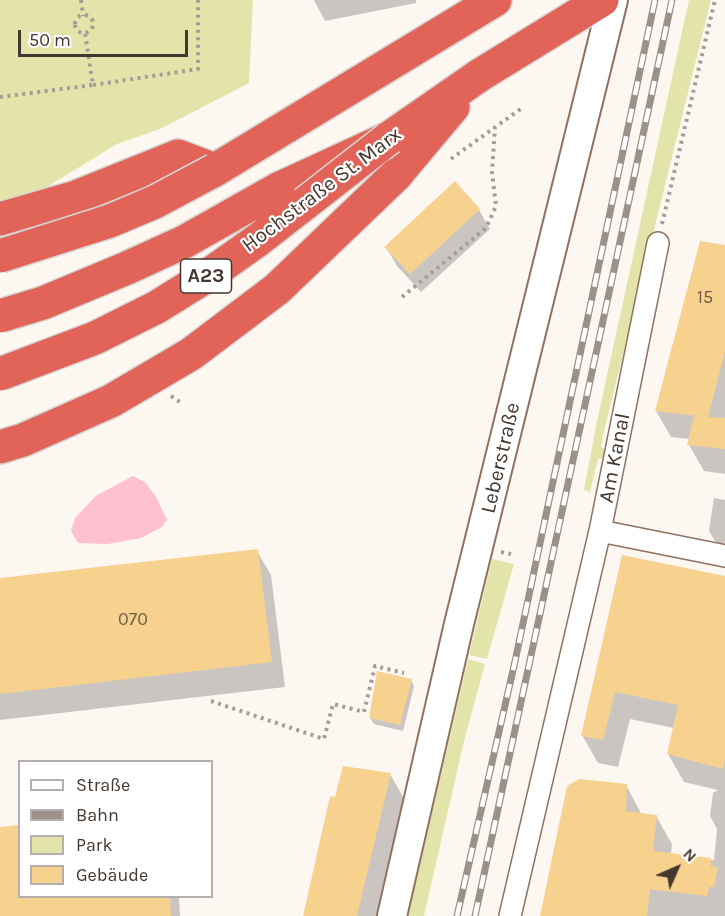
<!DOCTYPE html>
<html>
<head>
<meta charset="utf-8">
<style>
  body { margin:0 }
  #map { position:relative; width:725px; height:916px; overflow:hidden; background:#fdf7f2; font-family:Karla,sans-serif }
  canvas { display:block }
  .legend { position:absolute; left:18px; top:760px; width:195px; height:138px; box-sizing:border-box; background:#fff; border:2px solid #b4afac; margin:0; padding:8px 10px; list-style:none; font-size:18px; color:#44372f }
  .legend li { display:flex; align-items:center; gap:12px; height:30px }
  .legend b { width:30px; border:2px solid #b4afac }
  .north { position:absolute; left:647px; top:838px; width:60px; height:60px; -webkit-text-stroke:4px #fff; paint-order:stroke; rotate:45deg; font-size:16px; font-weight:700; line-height:24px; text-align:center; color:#44372f }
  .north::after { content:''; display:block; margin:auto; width:21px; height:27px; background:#44372f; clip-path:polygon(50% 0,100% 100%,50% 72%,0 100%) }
  .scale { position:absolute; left:18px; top:30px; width:170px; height:27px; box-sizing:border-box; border:3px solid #44372f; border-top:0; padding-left:8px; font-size:18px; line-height:21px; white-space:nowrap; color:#44372f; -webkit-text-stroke:4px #fff; paint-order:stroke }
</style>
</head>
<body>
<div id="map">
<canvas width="725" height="916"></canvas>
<ul class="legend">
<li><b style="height:8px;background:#fff"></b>Straße</li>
<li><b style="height:8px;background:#9b918a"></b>Bahn</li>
<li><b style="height:16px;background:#e3e4a9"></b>Park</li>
<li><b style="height:16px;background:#f7d28e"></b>Gebäude</li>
</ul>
<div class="north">N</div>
<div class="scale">50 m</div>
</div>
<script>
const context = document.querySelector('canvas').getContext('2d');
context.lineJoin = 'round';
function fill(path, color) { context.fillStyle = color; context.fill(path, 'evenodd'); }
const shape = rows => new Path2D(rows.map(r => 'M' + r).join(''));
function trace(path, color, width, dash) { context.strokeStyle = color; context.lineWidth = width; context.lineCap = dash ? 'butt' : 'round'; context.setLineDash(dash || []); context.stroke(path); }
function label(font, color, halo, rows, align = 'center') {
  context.font = font + ' Karla,sans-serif'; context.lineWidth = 4.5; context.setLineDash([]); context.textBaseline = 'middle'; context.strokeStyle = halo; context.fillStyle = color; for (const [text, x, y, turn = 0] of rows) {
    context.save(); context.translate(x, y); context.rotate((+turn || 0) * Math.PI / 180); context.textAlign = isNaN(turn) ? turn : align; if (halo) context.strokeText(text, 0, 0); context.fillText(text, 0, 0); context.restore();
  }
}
const green = shape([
  [0,0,253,0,249,83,160,129,117,144,42,190,0,201],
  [689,0,711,0,604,431,601,447,606,450,604,458,598,459,590,492,584,490,597,421],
  [492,559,514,564,487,659,469,655],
  [468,659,485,664,464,741,424,916,408,916]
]);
const water = shape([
  [133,476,145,482,156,497,167,520,162,527,141,538,108,544,78,543,71,531,75,518,97,495]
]);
const shadow = shape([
  [314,0,416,0,416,3,325,21],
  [479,210,490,229,421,292,397,266,386,247],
  [725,246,725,474,704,471,689,445,690,439,671,437,656,411],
  [714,498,725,500,725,558,709,531],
  [257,551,271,575,285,687,0,720,0,580],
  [623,557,725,577,725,916,540,916,626,785,642,815,656,816,672,844,671,855,714,860,717,829,710,816,713,793,718,790,684,782,668,754,674,728,630,719,618,767,598,763,582,735],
  [411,680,414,686,403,731,374,724,370,718],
  [390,774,407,804,381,916,304,916,336,799],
  [0,830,20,896,179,896,180,916,0,916]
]);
const building = shape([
  [455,181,480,209,410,274,384,247],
  [700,241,725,245,725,351,708,417,725,418,725,449,687,445,694,416,707,417,655,411],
  [258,549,272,662,0,694,0,578],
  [622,555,725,576,725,758,723,769,667,754,678,705,615,692,603,740,581,736],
  [377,671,412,679,400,725,369,718],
  [343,766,391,773,357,916,303,916,330,796,335,797],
  [579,779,627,784,626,811,657,815,653,851,711,858,711,867,718,867,714,887,709,887,707,896,650,889,647,916,540,916,567,786],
  [20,825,20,897,170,897,171,916,0,916,0,827]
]);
const path = shape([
  [81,0,83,16],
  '75 24a9 9 0 1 1 18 0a9 9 0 1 1-18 0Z',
  [93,85,198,69,198,0],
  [0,97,93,85,85,33],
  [451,159,522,108],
  [662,224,715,0],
  [402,297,486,228,496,206,492,172,495,128],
  [171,396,180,402],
  [501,552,511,554],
  [211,701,324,739,333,704,364,712,375,666,404,673]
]);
const street = shape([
  [600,531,725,556],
  [510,916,600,531,658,243]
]);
const secondary = shape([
  [392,916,459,624,613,0]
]);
const highway = shape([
  [396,175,453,107],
  [278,189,389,138,480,75,602,0],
  [0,219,76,197,178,156,215,170,495,0],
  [0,447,23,440]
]);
const rail = shape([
  [457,916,514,666,655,0],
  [475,916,672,0]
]);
const highwayBridge = shape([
  [0,256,110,221,155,202,215,170],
  [0,316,43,303,127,268,184,242,278,189],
  [0,374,95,338,157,307,210,274,258,240,389,138],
  [23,440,111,401,191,354,277,289,396,175]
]);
const numberNames = [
  ["15",705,298],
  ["070",133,620]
];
const shields = [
  [206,276,51]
];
const shieldNames = [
  ["A23",206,276]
];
const streetNames = [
  ["Hochstraße St. Marx",322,190,-37],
  ["Leberstraße",501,458,-77],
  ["Am Kanal",615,458,-79]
];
fill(green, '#e3e4a9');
fill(water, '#fdc1d2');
fill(shadow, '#0003');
fill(building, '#f7d28e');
trace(street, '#8e715e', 24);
trace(secondary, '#8e715e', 32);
trace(highway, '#d6d3d1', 36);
trace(path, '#a69c96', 4, [3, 4.5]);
trace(street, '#fff', 21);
trace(secondary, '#fff', 28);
trace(highway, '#e26358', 33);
trace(rail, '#9b918a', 7);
trace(rail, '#fff', 4.5, [14]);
trace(highwayBridge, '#d6d3d1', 36, []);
trace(highwayBridge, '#e26358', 33);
label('18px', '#715e47', null, numberNames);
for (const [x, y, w] of shields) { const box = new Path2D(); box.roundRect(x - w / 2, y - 17, w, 34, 4.5); context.fillStyle = '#fff'; context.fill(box); trace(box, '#44372f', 1.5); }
label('bold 20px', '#44372f', null, shieldNames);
label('21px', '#44372f', '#fff', streetNames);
</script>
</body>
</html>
